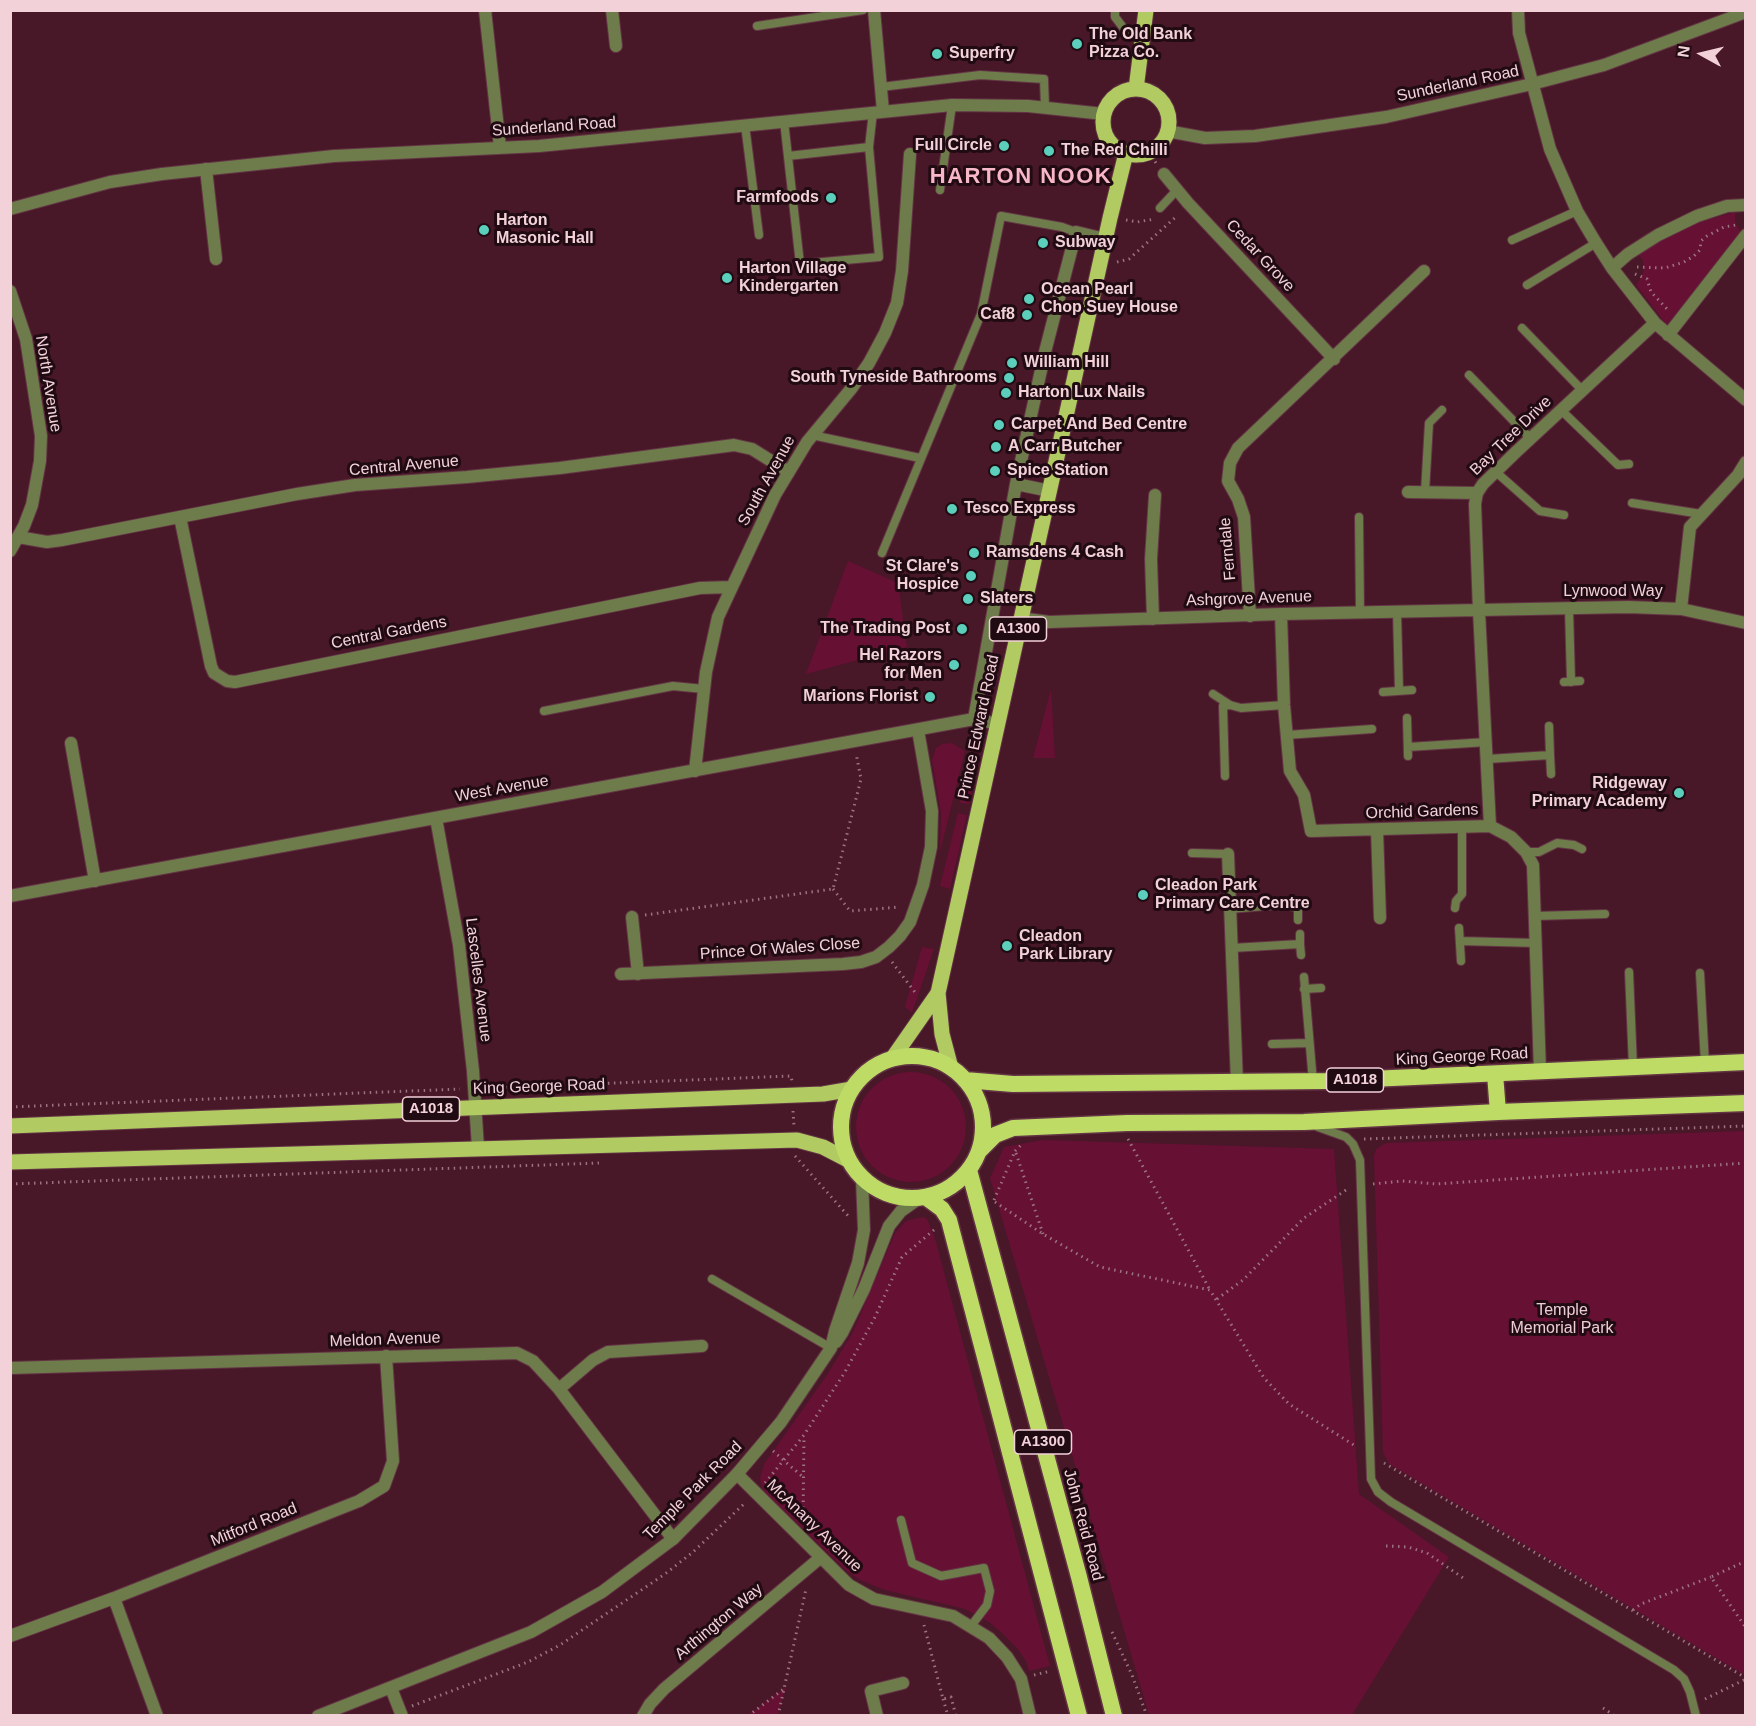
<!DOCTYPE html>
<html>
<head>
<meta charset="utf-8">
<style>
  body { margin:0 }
  #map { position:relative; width:1756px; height:1726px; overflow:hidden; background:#481728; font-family:Helvetica,sans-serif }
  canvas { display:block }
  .frame { position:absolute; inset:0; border:12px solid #f2d1d9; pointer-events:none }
  .north { position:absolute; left:1672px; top:24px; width:60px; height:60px; -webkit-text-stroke:4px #210b12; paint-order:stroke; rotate:278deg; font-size:16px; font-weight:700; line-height:24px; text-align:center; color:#f2d1d9 }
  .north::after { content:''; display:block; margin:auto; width:21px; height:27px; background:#f2d1d9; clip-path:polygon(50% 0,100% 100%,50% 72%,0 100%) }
</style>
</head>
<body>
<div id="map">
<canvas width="1756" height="1726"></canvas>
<div class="frame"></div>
<div class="north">N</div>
</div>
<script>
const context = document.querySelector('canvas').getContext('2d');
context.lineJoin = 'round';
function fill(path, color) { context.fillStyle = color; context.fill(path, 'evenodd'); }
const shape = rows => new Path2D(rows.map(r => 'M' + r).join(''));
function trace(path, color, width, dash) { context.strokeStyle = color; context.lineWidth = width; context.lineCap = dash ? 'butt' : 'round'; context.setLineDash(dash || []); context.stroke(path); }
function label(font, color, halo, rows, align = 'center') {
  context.font = font + ' Helvetica,sans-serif'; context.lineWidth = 6; context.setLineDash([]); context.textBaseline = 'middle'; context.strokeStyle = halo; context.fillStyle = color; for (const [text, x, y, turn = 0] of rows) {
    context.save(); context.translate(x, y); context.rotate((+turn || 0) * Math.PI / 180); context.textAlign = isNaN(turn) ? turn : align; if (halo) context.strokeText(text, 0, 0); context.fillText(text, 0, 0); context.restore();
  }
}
const green = shape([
  [1735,212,1735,223,1741,232,1667,325,1636,285,1642,276,1644,269,1643,261,1639,255,1661,240,1694,224],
  [848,561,898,583,907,647,806,674],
  [1051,689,1055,758,1033,758],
  [952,743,965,751,940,852,941,813,932,760,936,748,942,744],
  [972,755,979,757,969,804,960,803],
  [958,813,967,815,950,889,940,886],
  [922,947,934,949,912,1013,905,1007],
  '856 1127a55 55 0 1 1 110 0a55 55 0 1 1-110 0Z',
  [1745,1131,1746,1131,1745,1675,1389,1464,1383,1452,1374,1156,1376,1149,1386,1143],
  [1043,1140,1334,1149,1359,1494,1449,1557,1352,1715,1149,1715,990,1178,1004,1147],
  [923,1217,927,1219,934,1235,1050,1666,1029,1671,1026,1661,1017,1648,1003,1634,989,1622,965,1609,885,1590,860,1580,848,1572,764,1491,761,1485,760,1478,764,1464,827,1375,853,1332,895,1233,906,1221],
  [786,1687,778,1715,748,1715]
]);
const path = shape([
  [1148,152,1156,163],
  [1126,220,1137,222,1155,219],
  [1117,262,1129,259,1177,216],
  [1637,267,1665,268,1684,262,1694,256,1700,250,1701,241,1707,236,1724,227,1736,225],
  [1635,274,1647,279,1651,292,1669,311],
  [833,889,850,911,900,907],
  [645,915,833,889,861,779,856,753],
  [892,962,917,995],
  [488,1088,791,1076,792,1081],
  [10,1107,460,1089],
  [793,1111,794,1126],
  [1128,1139,1210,1290],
  [1364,1139,1746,1126],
  [1015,1151,1022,1144],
  [1016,1153,1043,1234],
  [795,1156,850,1218],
  [10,1184,599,1163],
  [1373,1184,1402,1181,1436,1184,1746,1163],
  [994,1200,1015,1151],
  [995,1202,1043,1234,1100,1267,1210,1290,1264,1378,1289,1404,1357,1447],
  [1217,1299,1243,1280,1304,1218,1349,1188],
  [773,1451,804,1478],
  [1384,1463,1746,1678],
  [765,1483,804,1435,845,1372,875,1317,902,1257,935,1229],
  [803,1520,804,1437],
  [1386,1546,1408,1547,1427,1553,1466,1580],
  [1746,1561,1711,1577,1746,1628],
  [1633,1610,1641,1604,1711,1577],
  [924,1625,943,1699,951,1697,956,1716],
  [1112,1632,1132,1675,1147,1716],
  [1034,1675,1051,1671],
  [943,1699,948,1716],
  [1705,1699,1746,1679],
  [412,1706,528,1662,560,1645,665,1574,693,1552,746,1502],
  [1603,1708,1615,1716],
  [748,1716,785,1688],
  [778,1716,806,1589]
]);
const service = shape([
  [1115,10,1115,17,1125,30,1143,39],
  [757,26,863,10],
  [881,87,980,75,1044,79,1045,107],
  [784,121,800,264,879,257,869,147,873,112],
  [745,125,759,235],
  [788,156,869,147],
  [940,190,952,105],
  [1160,208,1177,190],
  [1512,240,1577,211],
  [1527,285,1596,243],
  [1522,328,1582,390],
  [1469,375,1531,439],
  [1562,411,1618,465,1629,464],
  [812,435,920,458],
  [1496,472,1540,511,1564,515],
  [1425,492,1429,423,1442,410],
  [1632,503,1701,514],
  [1359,517,1360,613],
  [882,553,981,314,1001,216,1062,227,1076,232],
  [1569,609,1571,682],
  [1397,612,1399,691],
  [1564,682,1580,681],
  [1383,692,1412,690],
  [1213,694,1230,705,1241,708,1284,705],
  [544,711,673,686,704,689],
  [1407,718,1408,756],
  [1549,726,1550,755],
  [1287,735,1372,729],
  [1408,747,1487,742],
  [1488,759,1550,755,1551,774],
  [1225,776,1223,706,1230,705],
  [1526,852,1539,852,1557,843,1574,845,1582,849],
  [1192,853,1228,854],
  [1455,908,1456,901,1462,894,1462,827],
  [1230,909,1288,904,1298,909,1298,920],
  [1535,916,1605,914],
  [1459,928,1461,961],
  [1300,934,1300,944],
  [1460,941,1536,943],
  [1232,948,1300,944,1301,955],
  [1629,972,1633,1067],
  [1700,973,1705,1064],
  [1304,977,1313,1082],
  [1304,989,1321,988],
  [1272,1044,1308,1043],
  [1318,1127,1346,1137,1353,1144,1360,1160,1371,1479,1378,1492,1391,1502,1674,1670,1684,1679,1690,1692,1696,1716],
  [712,1279,831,1348],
  [901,1520,912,1563,941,1576,984,1568,990,1591,987,1605,971,1626]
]);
const minor = shape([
  [485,10,500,147],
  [612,10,616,46],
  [874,10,883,111],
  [1518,10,1519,33,1550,149,1577,211,1596,243,1612,268,1655,323,1746,400],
  [206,169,216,259],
  [1164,174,1188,203,1334,359],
  [1612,268,1628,254,1658,235,1697,216,1727,206,1746,205],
  [10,291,26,339,41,436,40,461,32,505,24,526,10,551],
  [1668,335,1746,235],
  [1016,484,1050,491],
  [1408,492,1477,493],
  [180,517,211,666,214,673,227,681,235,682,700,588,731,587],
  [18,537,47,542,62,540,297,494,355,485,467,477,560,468,734,445,752,449,789,472],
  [1681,609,1690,527,1738,475,1746,462],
  [1281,614,1284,705,1290,771,1304,795,1311,831,1490,826,1511,837,1526,852,1533,865,1540,1072],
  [1250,616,1244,517,1238,499,1228,481,1230,463,1238,448,1424,271],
  [1020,618,1049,622,1281,614,1628,607,1681,609,1746,623],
  [1153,619,1151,559,1155,495],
  [974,719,1016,484,1045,352,1076,232,1105,239],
  [71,743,95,881],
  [695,771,706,672,718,617,775,495,807,442,851,389,869,363,885,333,897,303,902,271,910,154],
  [436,818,459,945,473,1071,478,1148],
  [1490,826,1479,611,1475,504,1477,493,1483,484,1516,452,1655,323],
  [1377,830,1380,918],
  [1228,854,1237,1083],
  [10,896,974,719,998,724],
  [632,917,638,974],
  [621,974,843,964,861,962,876,957,889,947,900,936,910,922,923,885,931,847,932,811,918,730],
  [10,1368,517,1353,533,1361,559,1389,673,1539],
  [559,1389,593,1360,608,1352,702,1346],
  [737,1474,849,1585,874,1599,953,1616,989,1638,1007,1657,1021,1679,1030,1716],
  [114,1598,157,1716],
  [10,1636,114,1598,359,1501,384,1486,393,1461,386,1356],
  [391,1688,402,1716],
  [643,1716,650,1704,664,1689,820,1558],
  [877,1716,871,1691,903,1683]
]);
const tertiary = shape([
  [1167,131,1205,138,1255,136,1386,117,1532,84,1604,65,1746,12],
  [10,209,110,182,162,174,334,156,539,146,952,105,1028,106,1104,114],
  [836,1342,842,1333,864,1289,889,1226,901,1211,918,1199],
  [318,1716,531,1632,602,1592,673,1539,737,1474,781,1422,831,1348,835,1331,858,1263,864,1230,862,1179]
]);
const primary = shape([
  [1136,89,1146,10],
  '1103 122a33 33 0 1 1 66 0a33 33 0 1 1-66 0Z',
  [892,1059,938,993],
  [951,1068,942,1034,938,993,1110,218,1126,153],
  [10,1126,823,1094,852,1089],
  [10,1162,797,1140,823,1147,848,1160]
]);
const trunk = shape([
  '841 1127a71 71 0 1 1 142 0a71 71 0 1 1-142 0Z',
  [1495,1074,1498,1112],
  [965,1080,1013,1084,1326,1081,1746,1062],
  [979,1151,995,1135,1013,1128,1127,1123,1304,1122,1498,1112,1746,1103],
  [969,1170,1079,1577,1114,1716],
  [927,1198,942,1209,949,1220,1079,1716]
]);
const markers = [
  [1077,44,6,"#5bcebc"],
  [937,54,6,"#5bcebc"],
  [1004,146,6,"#5bcebc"],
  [1049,151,6,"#5bcebc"],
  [831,198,6,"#5bcebc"],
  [484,230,6,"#5bcebc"],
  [1043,243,6,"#5bcebc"],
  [727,278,6,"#5bcebc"],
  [1029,299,6,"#5bcebc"],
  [1027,315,6,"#5bcebc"],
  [1012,363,6,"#5bcebc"],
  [1009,378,6,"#5bcebc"],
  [1006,393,6,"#5bcebc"],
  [999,425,6,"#5bcebc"],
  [996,447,6,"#5bcebc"],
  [995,471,6,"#5bcebc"],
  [952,509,6,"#5bcebc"],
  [974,553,6,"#5bcebc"],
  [971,576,6,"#5bcebc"],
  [968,599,6,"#5bcebc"],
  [962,629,6,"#5bcebc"],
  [954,665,6,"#5bcebc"],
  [930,697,6,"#5bcebc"],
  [1679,793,6,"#5bcebc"],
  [1143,895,6,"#5bcebc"],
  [1007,946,6,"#5bcebc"]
];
const shields = [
  [1018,629,57],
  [1355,1080,57],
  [431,1109,57],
  [1043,1442,57]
];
const shieldNames = [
  ["A1300",1018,629],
  ["A1018",1355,1080],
  ["A1018",431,1109],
  ["A1300",1043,1442]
];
const poiNames = [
  ["The Old Bank",1089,35],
  ["Pizza Co.",1089,53],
  ["Superfry",949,54],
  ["Full Circle",992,146,"right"],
  ["The Red Chilli",1061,151],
  ["Farmfoods",819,198,"right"],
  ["Harton",496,221],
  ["Masonic Hall",496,239],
  ["Subway",1055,243],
  ["Harton Village",739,269],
  ["Kindergarten",739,287],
  ["Ocean Pearl",1041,290],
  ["Chop Suey House",1041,308],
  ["Caf8",1015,315,"right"],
  ["William Hill",1024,363],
  ["South Tyneside Bathrooms",997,378,"right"],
  ["Harton Lux Nails",1018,393],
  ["Carpet And Bed Centre",1011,425],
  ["A Carr Butcher",1008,447],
  ["Spice Station",1007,471],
  ["Tesco Express",964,509],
  ["Ramsdens 4 Cash",986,553],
  ["St Clare's",959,567,"right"],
  ["Hospice",959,585,"right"],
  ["Slaters",980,599],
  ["The Trading Post",950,629,"right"],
  ["Hel Razors",942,656,"right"],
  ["for Men",942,674,"right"],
  ["Marions Florist",918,697,"right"],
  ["Ridgeway",1667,784,"right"],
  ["Primary Academy",1667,802,"right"],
  ["Cleadon Park",1155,886],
  ["Primary Care Centre",1155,904],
  ["Cleadon",1019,937],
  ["Park Library",1019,955]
];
const streetNames = [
  ["Sunderland Road",1458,84,-12],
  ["Sunderland Road",554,127,-4],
  ["Cedar Grove",1260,256,47],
  ["North Avenue",48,384,81],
  ["Bay Tree Drive",1511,436,-44],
  ["Central Avenue",404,466,-5],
  ["South Avenue",767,481,-61],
  ["Ferndale",1228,549,-95],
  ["Lynwood Way",1613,592],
  ["Ashgrove Avenue",1249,599,-2],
  ["Central Gardens",389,633,-11],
  ["Prince Edward Road",979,727,-78],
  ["West Avenue",502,789,-10],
  ["Orchid Gardens",1422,812,-2],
  ["Prince Of Wales Close",780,949,-4],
  ["Lascelles Avenue",478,980,83],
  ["King George Road",1462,1057,-3],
  ["King George Road",539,1087,-2],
  ["Meldon Avenue",385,1340,-2],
  ["Temple Park Road",693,1491,-45],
  ["Mitford Road",254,1525,-22],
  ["John Reid Road",1083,1525,75],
  ["McAnany Avenue",814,1526,44],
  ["Arthington Way",719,1622,-40]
];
const parkNames = [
  ["Temple",1562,1311],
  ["Memorial Park",1562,1329]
];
const districtNames = [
  ["HARTON NOOK",1021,177]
];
fill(green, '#661034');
trace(service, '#633544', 10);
trace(minor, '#633544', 14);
trace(tertiary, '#633544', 14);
trace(primary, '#633544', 17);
trace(trunk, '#633544', 19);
trace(path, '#9c7380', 3, [1.5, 4.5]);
trace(service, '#6e7b4b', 8);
trace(minor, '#6e7b4b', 12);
trace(tertiary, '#6e7b4b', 12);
trace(primary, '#b1cb62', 15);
trace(trunk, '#bedb66', 16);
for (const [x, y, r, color] of markers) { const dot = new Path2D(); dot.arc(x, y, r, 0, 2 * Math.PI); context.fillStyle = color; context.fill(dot); trace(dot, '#210b12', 2); }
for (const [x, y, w] of shields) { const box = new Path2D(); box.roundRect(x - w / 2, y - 12, w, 24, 4.5); context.fillStyle = '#210b12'; context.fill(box); trace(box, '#f2d1d9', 1.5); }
label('bold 15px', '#f2d1d9', null, shieldNames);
label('bold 16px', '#f2d1d9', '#210b12', poiNames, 'left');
label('16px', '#f2d1d9', '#210b12', streetNames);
label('16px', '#edcdd5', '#210b12', parkNames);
context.letterSpacing = '1.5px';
label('bold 22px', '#f8b7c9', '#210b12', districtNames);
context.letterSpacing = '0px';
</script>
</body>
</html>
